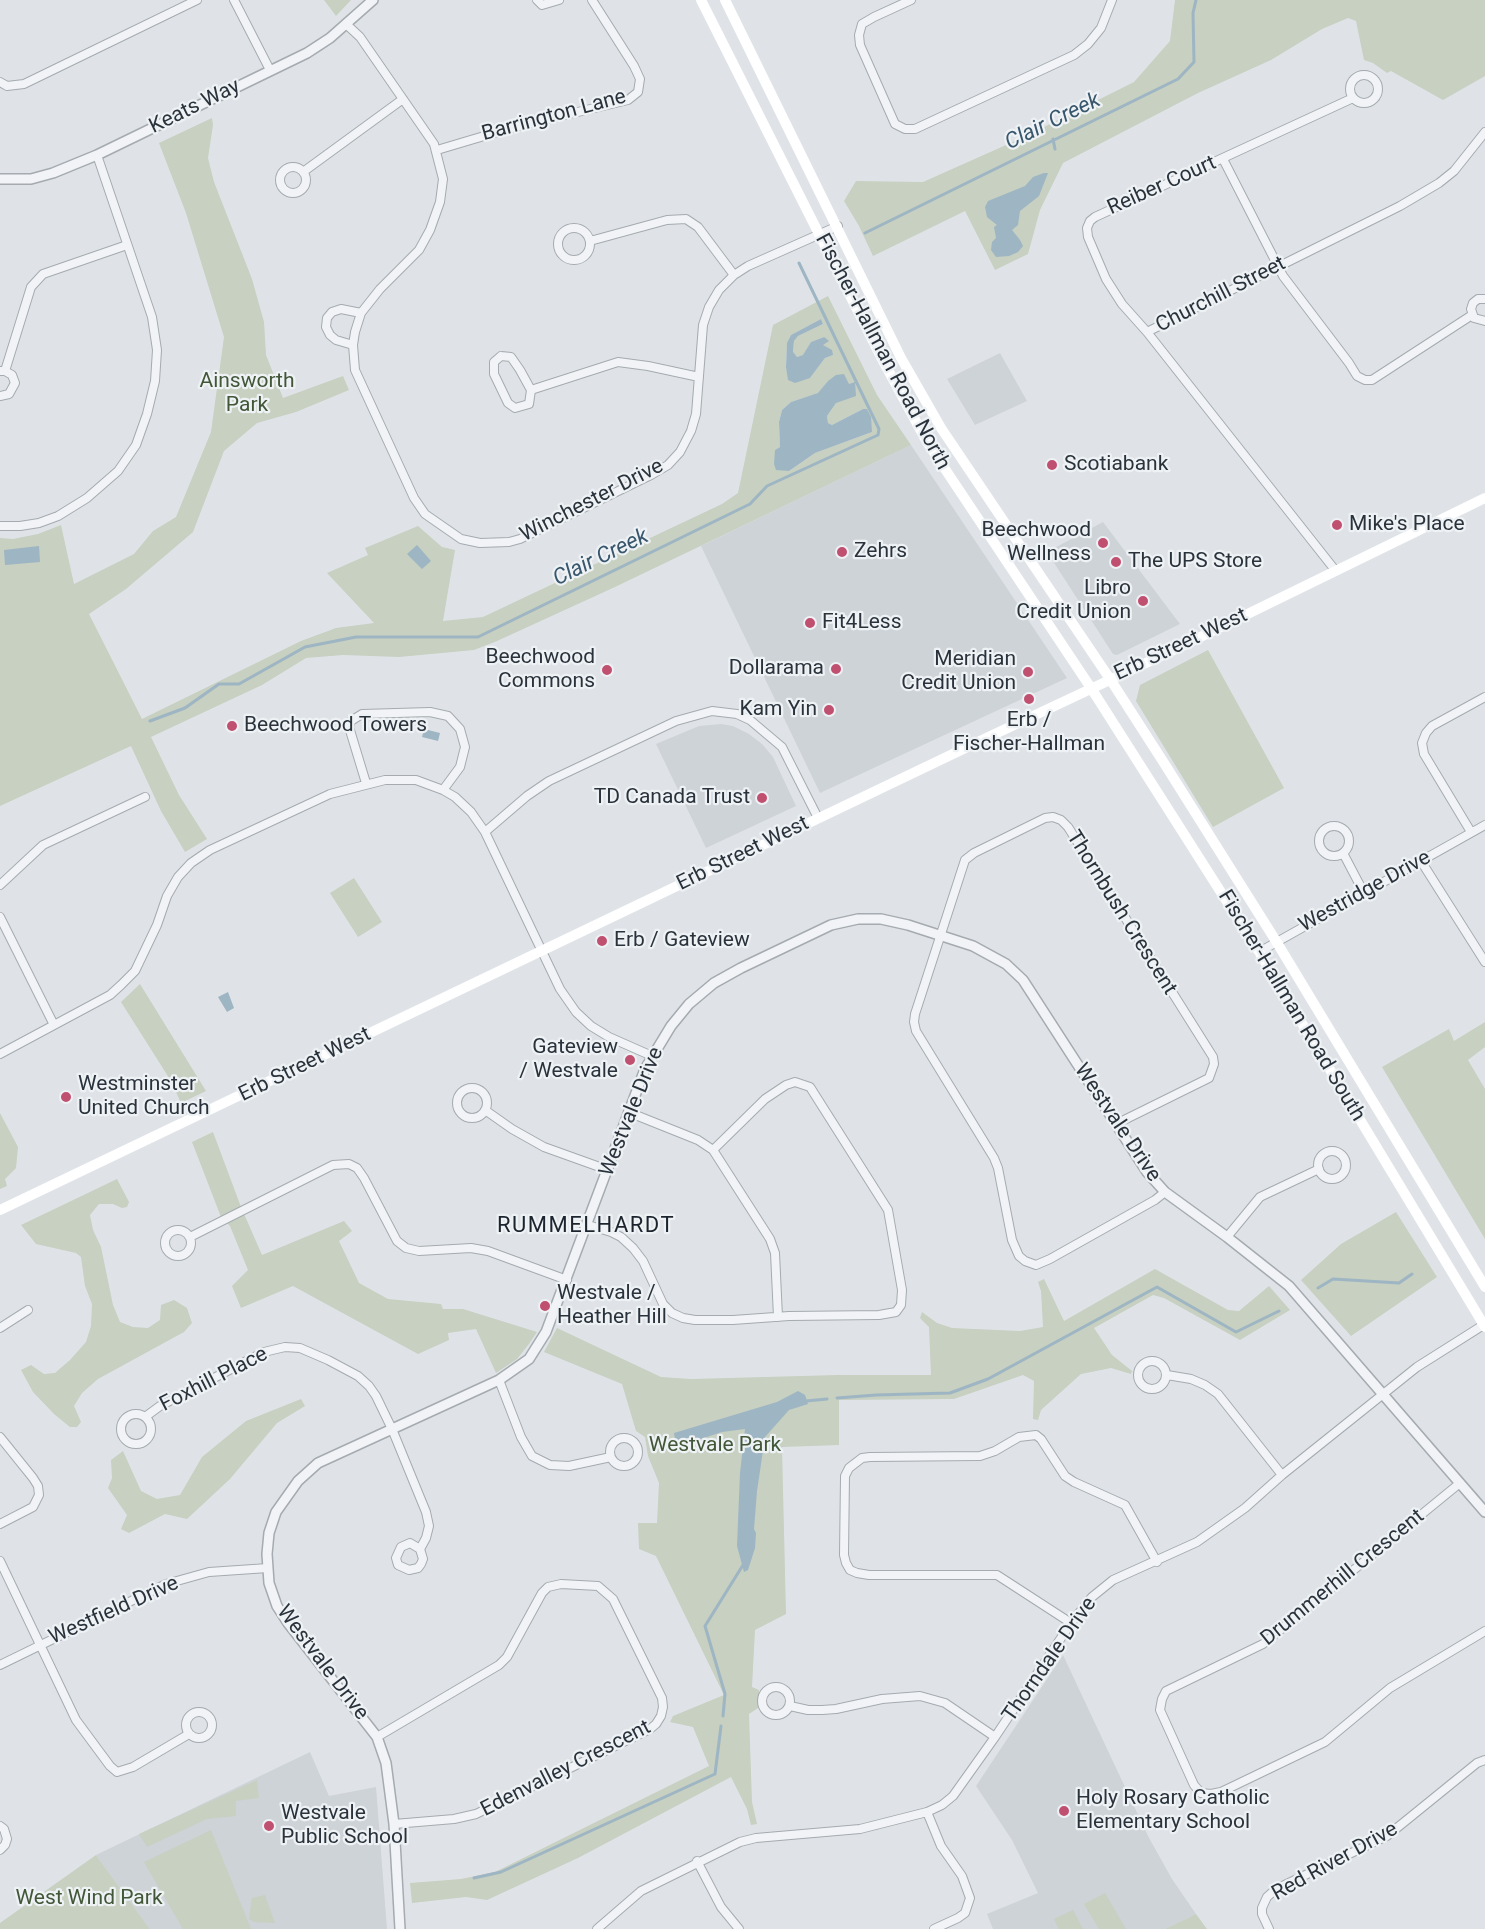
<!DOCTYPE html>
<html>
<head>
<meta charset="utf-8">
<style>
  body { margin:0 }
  canvas { display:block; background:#dfe3e7 }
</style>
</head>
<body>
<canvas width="1485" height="1929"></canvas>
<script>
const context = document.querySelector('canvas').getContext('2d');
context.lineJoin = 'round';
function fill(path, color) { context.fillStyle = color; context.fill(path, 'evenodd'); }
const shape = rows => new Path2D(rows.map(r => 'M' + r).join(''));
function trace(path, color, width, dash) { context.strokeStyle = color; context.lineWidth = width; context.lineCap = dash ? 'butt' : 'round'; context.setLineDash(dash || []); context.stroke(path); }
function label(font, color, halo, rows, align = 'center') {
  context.font = font + ' Roboto,sans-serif'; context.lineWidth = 4.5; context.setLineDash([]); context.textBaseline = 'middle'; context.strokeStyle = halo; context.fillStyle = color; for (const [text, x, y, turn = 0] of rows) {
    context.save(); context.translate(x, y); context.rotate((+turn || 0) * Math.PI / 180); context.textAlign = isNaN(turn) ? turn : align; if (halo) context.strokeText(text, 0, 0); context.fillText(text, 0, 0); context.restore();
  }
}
const built = shape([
  [1000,353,1027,401,975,425,947,379],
  [911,445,1067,678,820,793,701,546],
  [1103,522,1180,624,1117,655,1113,654,1047,552],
  [721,724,733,726,749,734,762,744,773,757,796,806,706,848,656,744,699,726],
  [1063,1655,1148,1836,1172,1879,1196,1914,1165,1929,993,1929,987,1914,1038,1893,1012,1840,976,1786],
  [310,1752,329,1796,376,1787,387,1929,150,1929,96,1855]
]);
const green = shape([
  [324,0,351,0,336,16],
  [1175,0,1485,0,1485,76,1443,100,1391,71,1387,73,1373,63,1364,60,1356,21,1348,18,1322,29,1271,60,1198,93,1063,163,1040,210,1028,254,995,270,965,211,873,256,859,226,844,201,856,181,923,182,1024,137,1134,82,1170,41],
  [212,118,213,125,208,158,214,182,252,279,264,322,266,355,283,398,343,376,349,390,296,412,257,423,224,451,193,532,126,589,89,614,142,719,301,641,336,628,374,623,327,573,368,555,365,548,418,526,442,547,455,550,443,621,483,617,722,504,738,493,773,325,828,296,877,395,911,445,615,587,497,641,474,650,399,657,343,655,306,658,262,685,151,737,179,795,207,839,185,852,161,811,131,746,0,806,0,538,13,539,38,534,61,525,74,584,134,554,153,531,176,517,211,432,224,337,186,213,159,143],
  [821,319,823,324,798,336,794,341,793,353,797,357,804,355,811,342,824,337,823,345,833,355,825,358,810,378,786,367,787,344,791,335],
  [828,381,847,382,849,384,827,416,828,423,832,425,863,409,867,409,872,432,815,453,789,471,775,450,780,447,779,422,782,410,791,402,819,393],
  [1208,650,1284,788,1213,827,1136,701,1140,685],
  [354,878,382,922,358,937,330,893],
  [140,984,206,1091,181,1103,171,1081,121,1002],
  [1485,1022,1485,1047,1468,1060,1485,1089,1485,1239,1382,1067,1449,1029,1454,1041],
  [0,1113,18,1147,16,1168,5,1179,7,1186,0,1189],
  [213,1132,241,1207,262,1255,344,1221,352,1231,339,1241,359,1283,388,1299,441,1304,443,1309,463,1309,537,1332,529,1344,517,1359,496,1373,476,1329,448,1333,449,1340,418,1354,293,1286,241,1308,232,1286,248,1270,230,1226,221,1217,192,1142],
  [117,1179,129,1202,127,1207,122,1208,113,1204,99,1204,90,1215,93,1230,101,1247,113,1305,120,1322,133,1327,148,1328,160,1320,161,1305,174,1300,187,1308,192,1323,184,1332,98,1379,82,1393,74,1406,81,1422,77,1427,70,1427,54,1414,33,1392,21,1370,31,1365,44,1374,55,1373,70,1360,86,1342,91,1326,92,1304,85,1286,81,1257,76,1253,36,1244,21,1225],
  [1396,1212,1437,1277,1351,1336,1301,1280,1341,1244],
  [1155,1269,1228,1310,1239,1311,1269,1286,1290,1310,1240,1340,1164,1298,1153,1295,1094,1328,1112,1355,1132,1371,1131,1374,1111,1368,1081,1374,1041,1410,1038,1420,1033,1419,1034,1381,1023,1375,954,1399,839,1400,839,1445,782,1447,786,1614,755,1630,752,1687,759,1690,758,1708,749,1714,752,1802,757,1824,751,1825,747,1809,731,1777,578,1858,487,1900,466,1897,412,1903,410,1883,461,1879,495,1872,709,1766,693,1727,670,1722,673,1716,724,1695,656,1556,639,1549,638,1523,657,1523,659,1483,648,1456,645,1437,636,1431,622,1384,544,1352,557,1328,661,1377,691,1379,838,1375,931,1375,929,1327,920,1318,922,1312,937,1323,952,1328,1020,1331,1043,1327,1041,1291,1038,1282,1044,1279,1064,1321],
  [301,1399,305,1406,277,1423,230,1479,187,1519,165,1514,129,1533,121,1529,127,1515,108,1488,112,1478,111,1460,123,1451,141,1491,157,1499,180,1495,202,1457,246,1421],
  [257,1780,259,1798,236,1801,236,1816,207,1819,147,1847,139,1834],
  [211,1830,251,1929,183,1929,144,1862],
  [96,1855,150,1929,0,1929,0,1923],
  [1105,1893,1126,1929,1099,1929,1084,1904],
  [265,1895,275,1923,254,1922,249,1919,252,1898],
  [1073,1910,1083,1929,1059,1929,1054,1919],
  [1196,1914,1207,1929,1165,1929]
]);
const water = shape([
  [1044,173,1048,173,1039,196,1020,211,1018,225,1012,230,1020,240,1023,246,1018,252,1009,256,996,257,991,250,992,242,996,238,994,227,997,225,987,217,985,207,988,201,1025,186,1033,177],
  [821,319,823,324,798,336,794,341,793,352,797,357,803,355,811,342,824,337,829,341,823,345,832,350,833,355,825,358,810,378,795,383,788,380,786,367,787,343,791,335],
  [844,374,849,384,855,382,856,396,836,403,827,416,828,423,832,425,863,409,867,409,871,417,872,432,815,453,789,471,776,470,774,464,775,450,780,447,779,422,782,410,791,402,818,393,828,381,836,375],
  [417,545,431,561,422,569,407,554],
  [39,546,40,562,5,565,4,550],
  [424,729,440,733,438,741,422,737],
  [228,992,234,1008,227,1012,218,997],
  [798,1391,805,1395,808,1404,789,1410,765,1437,757,1491,754,1529,756,1533,755,1548,748,1570,744,1572,737,1546,740,1473,745,1429,722,1432,676,1447,674,1433,777,1402]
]);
const stream = shape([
  [1053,139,1055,149],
  [865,233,1178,79,1194,62,1193,13,1196,0],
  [150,721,185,708,219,684,239,684,305,647,356,637,478,637,750,504,767,486,878,435,879,429,799,263],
  [1318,1288,1333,1279,1399,1283,1412,1274],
  [837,1398,876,1395,950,1393,988,1379,1157,1287,1236,1332,1279,1311],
  [806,1401,827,1399],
  [723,1716,725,1694,705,1626,743,1565],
  [474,1878,501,1872,715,1774,721,1726]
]);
const minor = shape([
  [234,0,270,70],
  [537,0,542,5,559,0],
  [911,0,874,17,862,24,859,35,860,45,895,124,905,129,915,129,1074,55,1088,44,1101,28,1112,0],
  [346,24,360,37,434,144,443,179,440,202,430,230,419,250,380,289,361,313,355,332,353,345,355,370,414,498,425,514,461,539,480,543,509,542,520,539,651,475,668,465,680,452,691,431,696,414,703,325,709,307,719,290,734,275,748,266,838,226],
  '1350 89a14 14 0 1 1 28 0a14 14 0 1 1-28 0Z',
  [0,82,7,86,24,84,197,0],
  [437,150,511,128,628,100,638,92,640,79,634,66,592,0],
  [1223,159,1283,276,1349,363,1357,376,1365,380,1372,380,1472,315],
  '280 180a13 13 0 1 1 26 0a13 13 0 1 1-26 0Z',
  [303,172,403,99],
  '558 244a16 16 0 1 1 32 0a16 16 0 1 1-32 0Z',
  [590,241,667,220,686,219,698,227,734,275],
  [1485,299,1478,299,1473,303,1471,309,1474,318,1485,321],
  [1147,332,1122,304,1106,279,1088,237,1087,228,1090,221,1095,217,1353,98],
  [353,345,336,340,330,335,326,327,327,318,332,312,341,309,361,313],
  [501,356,511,357,520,370,531,390,529,404,515,408,508,403,494,374,494,362,501,356],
  [0,371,5,371,12,375,15,383,9,394,0,396],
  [5,371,31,287,43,274,127,245],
  [531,390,618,362,648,366,699,377],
  [0,526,20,526,39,523,58,516,87,498,118,471,136,445,147,414,155,381,157,350,152,317,97,155],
  [1335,570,1147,332,1400,206,1439,183,1454,171,1485,132],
  [366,783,349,727,351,721,362,714,430,712,448,716,460,729,465,747,460,767,443,790],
  '1319 841a15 15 0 1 1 30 0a15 15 0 1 1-30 0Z',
  [485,832,527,796,549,781,676,721,712,711,737,714,750,720,782,747,818,818],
  [1471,832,1424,754,1422,743,1426,733,1432,726,1485,697],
  [1343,853,1364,893],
  [1421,861,1485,962],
  [0,885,43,845,145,797],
  [0,917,54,1025],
  [1259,952,1485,825],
  [0,1054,110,995,121,985,135,971,157,925,167,896,178,877,191,863,210,850,330,794,385,780,416,780,443,790,455,797,471,812,485,832,560,989,576,1012,591,1026,609,1037,652,1056],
  '457 1103a15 15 0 1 1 30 0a15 15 0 1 1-30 0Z',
  [485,1110,512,1129,544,1147,608,1170],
  [628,1112,698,1140,713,1150,770,1239,775,1253,778,1317],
  [1116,1124,1209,1078,1214,1064,1213,1057,1068,827,1061,820,1053,817,1045,818,974,853,965,860,915,1014,914,1022,916,1031,994,1158,998,1168,1012,1240,1019,1256,1025,1261,1036,1265,1050,1259,1155,1200,1165,1192],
  '1318 1165a14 14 0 1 1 28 0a14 14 0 1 1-28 0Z',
  [588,1225,611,1232,621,1237,633,1248,643,1261,663,1304,672,1313,683,1318,695,1320,733,1320,789,1316,879,1315,896,1312,901,1305,902,1290,888,1210,810,1087,795,1082,786,1085,765,1099,713,1150],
  '165 1243a13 13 0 1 1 26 0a13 13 0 1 1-26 0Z',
  [190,1237,333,1165,349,1164,357,1168,364,1178,397,1241,406,1248,419,1251,471,1248,488,1251,567,1280],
  [1227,1237,1260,1197,1319,1169],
  [0,1328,28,1310],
  '1138 1375a14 14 0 1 1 28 0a14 14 0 1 1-28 0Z',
  [1167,1375,1191,1379,1205,1385,1218,1394,1282,1475],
  [499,1380,521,1437,532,1456,550,1465,569,1466,611,1457],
  '121 1429a15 15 0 1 1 30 0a15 15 0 1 1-30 0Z',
  [145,1417,160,1406,264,1352,285,1347,300,1348,328,1360,358,1376,369,1386,376,1396,392,1429,426,1512,429,1526,426,1538,420,1549,423,1559,421,1564,418,1568,409,1570,398,1565,396,1558,401,1547,410,1543,420,1549],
  [0,1437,33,1478,38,1486,39,1495,33,1507,0,1524],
  '610 1452a14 14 0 1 1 28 0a14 14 0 1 1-28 0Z',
  [1460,1483,1263,1644,1166,1691,1162,1699,1160,1710,1194,1785,1201,1793,1211,1794,1221,1792,1325,1742,1390,1688,1485,1631],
  [0,1561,76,1720,110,1766,117,1772,133,1767,189,1734],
  [1071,1623,997,1575,869,1575,857,1573,850,1570,846,1563,844,1555,845,1476,849,1468,862,1458,870,1457,980,1456,995,1451,1019,1437,1036,1435,1041,1439,1065,1476,1074,1482,1125,1505,1157,1562],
  [0,1665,166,1584,209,1572,268,1568],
  '762 1701a14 14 0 1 1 28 0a14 14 0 1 1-28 0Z',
  [790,1706,808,1710,822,1710,836,1709,882,1699,920,1696,945,1703,995,1737],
  '186 1725a13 13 0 1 1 26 0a13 13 0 1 1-26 0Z',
  [377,1737,499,1665,507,1657,542,1593,548,1587,561,1584,598,1586,613,1599,662,1698,663,1707,661,1716,656,1724,650,1729,476,1814,454,1819,394,1824],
  [927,1812,941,1846,962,1876,970,1898,965,1913,958,1918,934,1929],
  [0,1826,4,1829,7,1839,5,1845,0,1850],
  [697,1861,721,1907,739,1929],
  [597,1929,641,1891,740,1842,756,1838,860,1829,927,1812,942,1805,953,1796,995,1737,1071,1623,1092,1597,1113,1580,1197,1542,1245,1508,1282,1475,1417,1367,1485,1324],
  [1269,1929,1262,1914,1262,1908,1267,1897,1276,1889,1387,1836,1477,1763,1485,1760]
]);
const tertiary = shape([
  [0,179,31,179,53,173,97,155,307,53,330,38,373,0],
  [400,1929,394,1824,386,1763,377,1737,288,1623,277,1606,269,1583,267,1554,269,1533,276,1512,298,1481,318,1463,499,1380,529,1359,546,1332,645,1069,671,1026,689,1004,714,983,741,968,831,925,858,919,881,919,908,925,973,946,1006,964,1023,980,1147,1172,1165,1192,1227,1237,1289,1286,1485,1512]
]);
const secondary = shape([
  [701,0,881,357,927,442,1091,688,1259,952,1485,1327],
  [725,0,901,358,941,428,1110,679,1164,763,1276,941,1485,1287],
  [0,1210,980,741,1180,647,1485,498]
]);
const markers = [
  [1052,465,6,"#c05070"],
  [1337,525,6,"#c05070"],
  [1103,543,6,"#c05070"],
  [842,552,6,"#c05070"],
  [1116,562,6,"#c05070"],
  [1143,601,6,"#c05070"],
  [810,623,6,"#c05070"],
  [836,669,6,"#c05070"],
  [607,670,6,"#c05070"],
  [1028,672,6,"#c05070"],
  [1029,699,6,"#c05070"],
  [829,710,6,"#c05070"],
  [232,726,6,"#c05070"],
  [762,798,6,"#c05070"],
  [602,941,6,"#c05070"],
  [630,1060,6,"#c05070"],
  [66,1097,6,"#c05070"],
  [545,1306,6,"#c05070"],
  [1064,1811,6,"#c05070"],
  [269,1826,6,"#c05070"]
];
const streetNames = [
  ["Keats Way",195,107,-26],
  ["Barrington Lane",554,116,-15],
  ["Reiber Court",1162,186,-24],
  ["Churchill Street",1221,295,-27],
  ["Fischer-Hallman Road North",882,352,62],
  ["Winchester Drive",592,501,-27],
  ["Erb Street West",1181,645,-25],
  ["Erb Street West",743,854,-26],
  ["Westridge Drive",1365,892,-29],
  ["Thornbush Crescent",1121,913,58],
  ["Fischer-Hallman Road South",1291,1006,59],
  ["Erb Street West",305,1065,-26],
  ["Westvale Drive",632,1112,-68],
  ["Westvale Drive",1117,1123,56],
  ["Foxhill Place",214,1380,-27],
  ["Drummerhill Crescent",1343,1578,-39],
  ["Westfield Drive",114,1611,-24],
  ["Thorndale Drive",1050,1660,-55],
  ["Westvale Drive",322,1663,53],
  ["Edenvalley Crescent",566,1769,-27],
  ["Red River Drive",1335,1862,-29]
];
const parkNames = [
  ["Ainsworth",247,382],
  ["Park",247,406],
  ["Westvale Park",715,1446],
  ["West Wind Park",89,1899]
];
const poiNames = [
  ["Scotiabank",1064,465],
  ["Mike's Place",1349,525],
  ["Beechwood",1091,531,"right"],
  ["Wellness",1091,555,"right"],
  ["Zehrs",854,552],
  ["The UPS Store",1128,562],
  ["Libro",1131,589,"right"],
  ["Credit Union",1131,613,"right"],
  ["Fit4Less",822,623],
  ["Beechwood",595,658,"right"],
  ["Commons",595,682,"right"],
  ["Meridian",1016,660,"right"],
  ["Credit Union",1016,684,"right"],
  ["Dollarama",824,669,"right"],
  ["Kam Yin",817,710,"right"],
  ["Erb /",1029,721,"center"],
  ["Fischer-Hallman",1029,745,"center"],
  ["Beechwood Towers",244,726],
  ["TD Canada Trust",750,798,"right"],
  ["Erb / Gateview",614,941],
  ["Gateview",618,1048,"right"],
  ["/ Westvale",618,1072,"right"],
  ["Westminster",78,1085],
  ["United Church",78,1109],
  ["Westvale /",557,1294],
  ["Heather Hill",557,1318],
  ["Holy Rosary Catholic",1076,1799],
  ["Elementary School",1076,1823],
  ["Westvale",281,1814],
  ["Public School",281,1838]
];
const waterNames = [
  ["Clair Creek",1053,122,-26],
  ["Clair Creek",601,558,-26]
];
const neighbourhoodNames = [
  ["RUMMELHARDT",586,1226]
];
fill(built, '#ced3d8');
fill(green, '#c7d0c1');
fill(water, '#9eb5c3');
trace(stream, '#9eb5c3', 3);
trace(minor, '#a5abb0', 10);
trace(tertiary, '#a5abb0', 12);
trace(minor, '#f1f3f6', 8);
trace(tertiary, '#f1f3f6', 9);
trace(secondary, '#fff', 10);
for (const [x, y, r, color] of markers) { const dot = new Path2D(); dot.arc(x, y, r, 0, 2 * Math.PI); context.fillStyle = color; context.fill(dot); trace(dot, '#eef2f5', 2); }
label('21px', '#2a333c', '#eef2f5', streetNames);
label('21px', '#425738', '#eef2f5', parkNames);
label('21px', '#2a333c', '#eef2f5', poiNames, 'left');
label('italic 22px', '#38566c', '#eef2f5', waterNames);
context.letterSpacing = '1.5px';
label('22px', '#1c242d', '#eef2f5', neighbourhoodNames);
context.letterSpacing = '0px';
</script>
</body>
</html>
